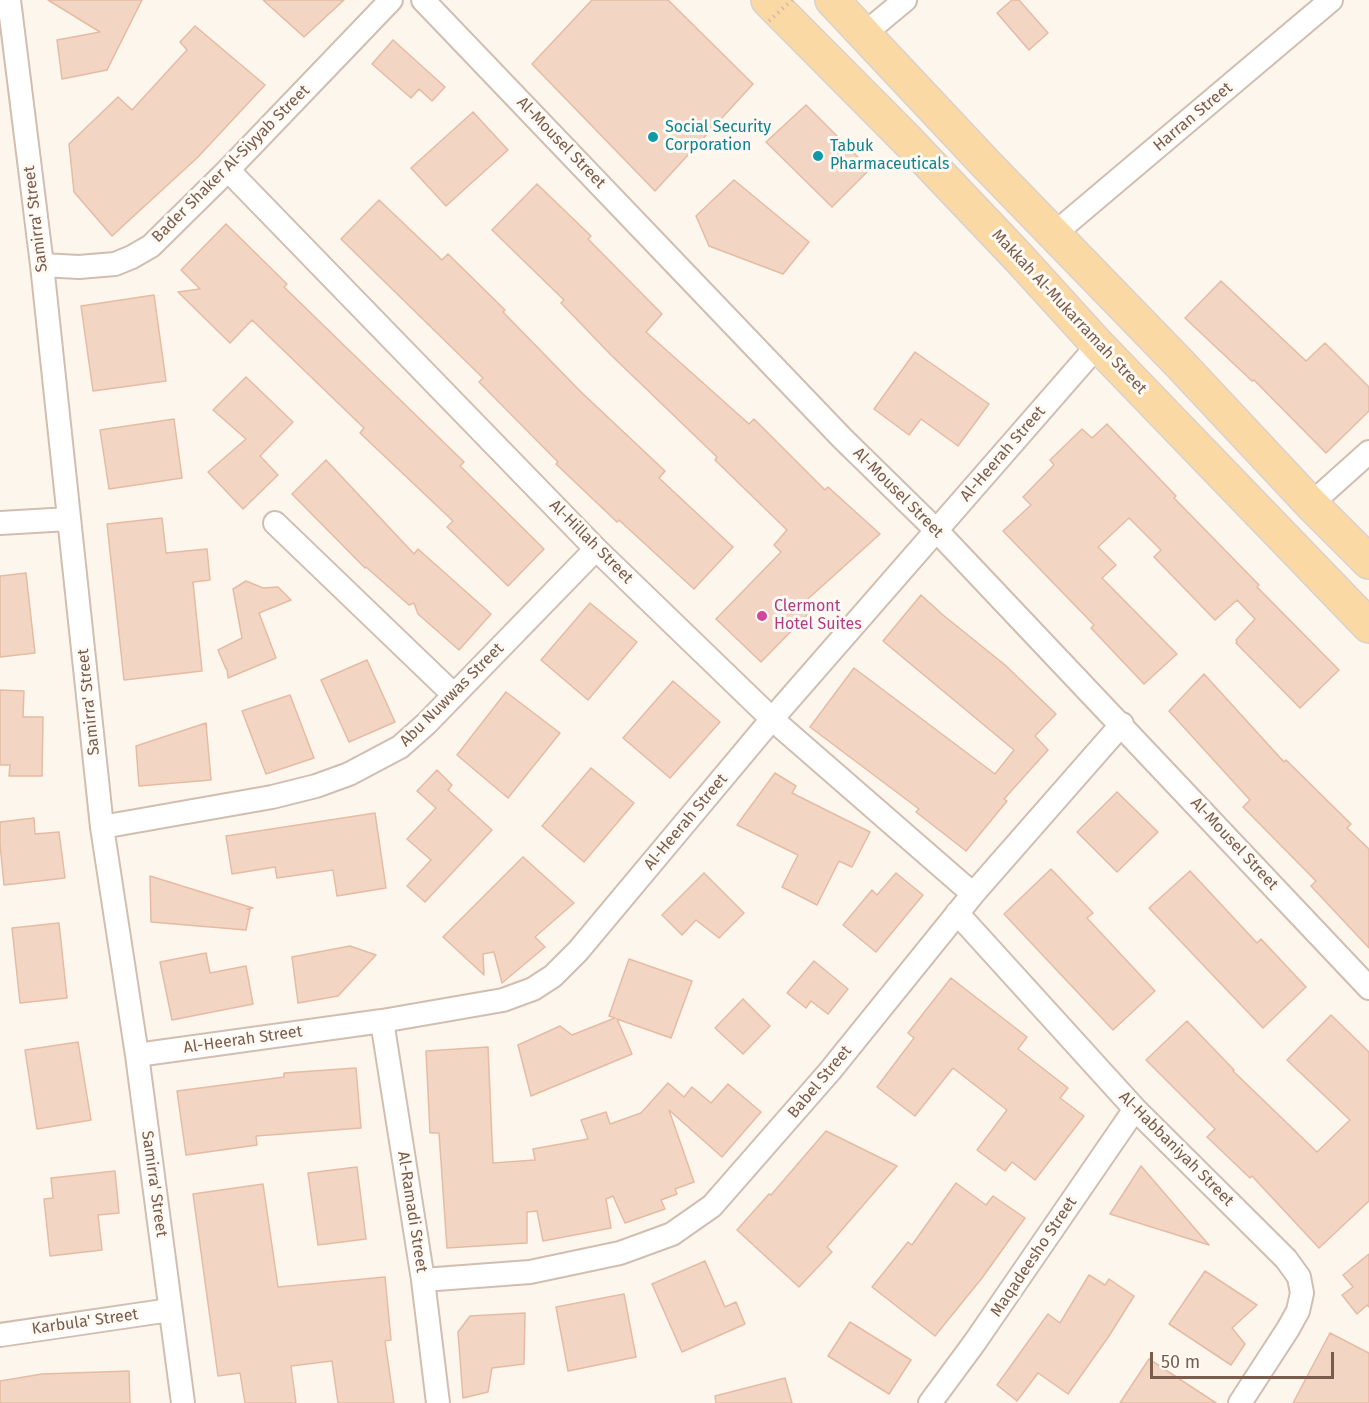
<!DOCTYPE html>
<html>
<head>
<meta charset="utf-8">
<style>
  body { margin:0 }
  #map { position:relative; width:1369px; height:1403px; overflow:hidden; background:#fdf6ec; font-family:"Fira Sans",sans-serif }
  canvas { display:block }
  .scale { position:absolute; left:1150px; top:1352px; width:184px; height:27px; box-sizing:border-box; border:3px solid #7a5c4d; border-top:0; padding-left:8px; font-size:18px; line-height:21px; white-space:nowrap; color:#7a5c4d; -webkit-text-stroke:4px #fffaf3; paint-order:stroke }
</style>
</head>
<body>
<div id="map">
<canvas width="1369" height="1403"></canvas>
<div class="scale">50 m</div>
</div>
<script>
const context = document.querySelector('canvas').getContext('2d');
context.lineJoin = 'round';
function fill(path, color) { context.fillStyle = color; context.fill(path, 'evenodd'); }
const shape = rows => new Path2D(rows.map(r => 'M' + r).join(''));
function trace(path, color, width, dash) { context.strokeStyle = color; context.lineWidth = width; context.lineCap = dash ? 'butt' : 'round'; context.setLineDash(dash || []); context.stroke(path); }
function label(font, color, halo, rows, align = 'center') {
  context.font = font + ' "Fira Sans",sans-serif'; context.lineWidth = 6; context.setLineDash([]); context.textBaseline = 'middle'; context.strokeStyle = halo; context.fillStyle = color; for (const [text, x, y, turn = 0] of rows) {
    context.save(); context.translate(x, y); context.rotate((+turn || 0) * Math.PI / 180); context.textAlign = isNaN(turn) ? turn : align; if (halo) context.strokeText(text, 0, 0); context.fillText(text, 0, 0); context.restore();
  }
}
const building = shape([
  [48,0,142,0,107,70,62,79,57,40,100,32,48,0],
  [263,0,344,0,304,37,263,0],
  [592,0,668,0,753,84,655,191,532,64,592,0],
  [1012,0,1019,0,1048,33,1029,50,997,13,1012,0],
  [195,26,265,85,198,157,112,236,74,192,69,144,118,97,132,110,187,50,180,42,195,26],
  [393,40,445,87,432,101,419,89,411,98,372,64,393,40],
  [806,105,870,169,832,207,766,142,806,105],
  [473,112,508,150,446,206,411,168,473,112],
  [734,180,809,242,783,274,709,246,696,216,734,180],
  [537,184,591,236,588,239,662,314,646,332,749,424,754,419,825,490,828,487,880,534,800,606,808,614,761,662,716,619,781,552,774,545,787,530,715,460,717,457,611,355,561,303,564,300,492,230,537,184],
  [379,200,442,260,448,254,505,310,503,312,580,391,665,471,659,478,733,547,694,589,619,520,617,522,556,464,558,462,479,382,483,378,341,239,379,200],
  [226,224,287,284,284,287,464,462,460,466,544,549,508,586,447,527,453,521,360,433,364,428,252,320,230,343,178,292,200,289,181,270,226,224],
  [1221,281,1306,361,1325,343,1369,387,1369,411,1326,453,1254,380,1252,381,1185,318,1221,281],
  [154,295,166,381,93,391,81,306,154,295],
  [915,352,989,404,958,446,921,419,909,435,874,409,915,352],
  [246,377,293,422,260,456,278,475,243,509,208,472,246,439,213,410,246,377],
  [174,419,182,478,109,489,100,430,174,419],
  [1107,424,1176,496,1174,498,1259,585,1257,587,1339,670,1300,708,1236,643,1237,642,1236,640,1255,619,1237,600,1215,620,1154,557,1161,550,1129,518,1098,547,1116,565,1102,578,1177,654,1144,684,1091,628,1094,625,1003,531,1031,505,1023,497,1054,465,1050,460,1082,429,1092,438,1107,424],
  [326,460,414,554,418,549,491,614,459,650,418,614,414,603,409,605,366,567,365,568,292,494,326,460],
  [162,518,166,553,207,549,210,580,193,582,202,671,124,680,107,524,162,518],
  [26,573,35,653,0,657,0,576,26,573],
  [246,581,263,588,278,587,291,600,259,613,276,658,228,678,227,669,226,669,218,650,242,638,233,589,246,581],
  [921,595,943,615,1005,665,1056,714,1035,736,1048,750,1004,799,1007,801,966,851,916,812,919,809,810,727,854,668,995,774,1014,750,883,641,921,595],
  [590,603,637,642,588,700,541,660,590,603],
  [367,660,395,722,349,742,321,680,367,660],
  [1204,674,1284,762,1286,760,1351,824,1347,828,1369,849,1369,948,1311,886,1316,881,1243,807,1250,800,1169,711,1204,674],
  [673,681,720,722,670,778,623,738,673,681],
  [0,690,24,691,23,717,43,717,42,776,9,776,10,765,0,765,0,690],
  [506,692,560,733,508,798,457,755,506,692],
  [290,695,314,758,266,774,242,711,290,695],
  [206,723,211,780,139,786,136,746,206,723],
  [591,768,634,803,584,862,542,826,591,768],
  [437,770,452,785,448,790,492,830,425,902,407,886,431,860,407,839,436,808,417,791,437,770],
  [775,773,796,786,792,793,870,832,852,867,839,861,817,905,782,887,798,855,737,825,775,773],
  [1117,792,1158,832,1117,872,1077,832,1117,792],
  [375,813,386,888,337,896,333,870,277,878,275,867,232,874,226,836,375,813],
  [34,818,35,834,59,832,65,878,4,885,0,844,0,822,34,818],
  [523,857,574,903,535,937,545,947,502,983,494,952,483,954,484,975,443,937,523,857],
  [1051,869,1093,913,1087,918,1155,991,1113,1030,1004,914,1051,869],
  [1190,871,1257,943,1261,939,1306,987,1263,1028,1149,908,1190,871],
  [704,873,744,913,719,938,696,920,682,935,662,915,704,873],
  [896,873,923,895,876,952,843,925,872,890,877,895,896,873],
  [150,876,253,908,247,909,250,910,246,930,151,922,150,876],
  [59,923,67,998,20,1003,12,928,59,923],
  [350,946,376,955,338,996,298,1003,292,957,350,946],
  [206,953,210,973,246,966,253,1004,172,1020,160,962,206,953],
  [629,959,692,981,671,1038,617,1019,632,1054,531,1096,518,1045,560,1026,572,1035,615,1018,609,1016,629,959],
  [814,961,848,989,828,1014,811,1001,806,1008,787,993,814,961],
  [951,978,1027,1037,1018,1049,1068,1088,1060,1098,1084,1116,1035,1180,1012,1162,1005,1171,977,1150,1007,1110,953,1068,915,1116,877,1087,914,1038,908,1033,951,978],
  [743,999,770,1026,743,1054,715,1028,743,999],
  [1331,1015,1369,1052,1369,1201,1319,1248,1252,1176,1250,1178,1207,1137,1215,1129,1146,1060,1187,1021,1234,1070,1233,1071,1317,1152,1350,1120,1287,1060,1331,1015],
  [78,1042,91,1120,37,1129,25,1050,78,1042],
  [488,1047,493,1163,535,1160,533,1149,588,1139,581,1120,606,1112,610,1124,641,1113,668,1083,684,1097,692,1087,711,1103,728,1084,761,1112,722,1157,669,1110,694,1182,675,1189,677,1194,661,1200,665,1209,625,1223,613,1196,606,1199,611,1228,543,1241,537,1211,527,1212,527,1243,447,1248,439,1133,430,1133,426,1051,488,1047],
  [356,1068,361,1128,256,1136,257,1145,186,1155,177,1091,284,1077,284,1073,356,1068],
  [826,1131,897,1166,827,1247,832,1252,799,1287,737,1230,769,1194,771,1195,826,1131],
  [1141,1166,1209,1245,1110,1214,1141,1166],
  [357,1167,366,1239,318,1245,308,1173,357,1167],
  [115,1171,119,1213,98,1215,102,1250,50,1256,44,1199,53,1198,51,1178,115,1171],
  [956,1183,986,1205,993,1196,1025,1218,982,1278,935,1336,872,1287,908,1242,912,1245,956,1183],
  [263,1184,278,1287,385,1277,391,1340,385,1341,394,1403,338,1403,332,1361,291,1366,296,1403,245,1403,240,1373,218,1376,193,1194,263,1184],
  [1369,1254,1369,1307,1367,1305,1357,1314,1342,1295,1353,1287,1343,1275,1369,1254],
  [705,1261,725,1307,736,1302,745,1324,682,1352,652,1284,705,1261],
  [1205,1271,1257,1305,1232,1328,1245,1344,1231,1365,1169,1324,1205,1271],
  [1089,1275,1105,1285,1109,1279,1134,1296,1109,1336,1068,1394,1038,1373,1017,1401,997,1385,1048,1314,1060,1323,1089,1275],
  [624,1294,636,1357,568,1371,556,1307,624,1294],
  [525,1313,524,1364,492,1368,488,1392,463,1398,458,1332,470,1316,525,1313],
  [850,1322,911,1360,889,1394,828,1356,850,1322],
  [1330,1333,1369,1353,1369,1403,1293,1403,1330,1333],
  [1149,1359,1216,1403,1120,1403,1149,1359],
  [129,1371,130,1403,0,1403,0,1381,42,1374,129,1371],
  [785,1378,792,1403,716,1403,715,1396,785,1378]
]);
const minor = shape([
  [9,0,42,265,102,827,137,1055,183,1403],
  [423,0,842,438,937,531,1369,988],
  [864,34,905,0],
  [228,170,596,549,772,719,973,894],
  [1054,234,1331,0],
  [42,265,79,267,115,264,132,257,151,246,228,170,391,0],
  [1311,504,1369,452],
  [0,523,69,519],
  [275,523,454,695],
  [102,827,272,797,316,786,349,774,400,747,426,724,596,549],
  [957,913,1135,1109,1286,1259,1299,1277,1302,1293,1298,1311,1288,1329,1240,1403],
  [382,1021,423,1280,438,1403],
  [137,1055,382,1021,503,1000,533,989,553,976,578,951,772,719,1098,345],
  [423,1280,530,1272,620,1253,672,1234,712,1206,830,1071,973,894,1122,724],
  [0,1335,170,1310],
  [930,1403,975,1342,1135,1109]
]);
const primary = shape([
  [768,0,906,139,1019,258,1098,345,1369,626],
  [832,0,986,164,1180,364,1311,504,1369,562]
]);
const pathBridge = shape([
  [769,21,792,0]
]);
const markers = [
  [653,137,6,"#0f9aa8"],
  [818,156,6,"#0f9aa8"],
  [762,616,6,"#d1479c"]
];
const streetNames = [
  ["Harran Street",1193,117,-40],
  ["Al-Mousel Street",561,143,46],
  ["Bader Shaker Al-Siyyab Street",231,164,-45],
  ["Samirra' Street",36,219,-97],
  ["Makkah Al-Mukarramah Street",1069,312,47],
  ["Al-Heerah Street",1003,454,-49],
  ["Al-Mousel Street",898,493,45],
  ["Al-Hillah Street",591,542,45],
  ["Abu Nuwwas Street",452,695,-45],
  ["Samirra' Street",89,702,-96],
  ["Al-Heerah Street",686,822,-50],
  ["Al-Mousel Street",1234,844,47],
  ["Al-Heerah Street",243,1040,-8],
  ["Babel Street",820,1082,-50],
  ["Al-Habbaniyah Street",1176,1149,45],
  ["Samirra' Street",154,1184,82],
  ["Al-Ramadi Street",412,1212,81],
  ["Maqadeesho Street",1034,1257,-56],
  ["Karbula' Street",85,1322,-8]
];
const cultureNames = [
  ["Social Security",665,128],
  ["Corporation",665,146],
  ["Tabuk",830,147],
  ["Pharmaceuticals",830,165]
];
const hotelNames = [
  ["Clermont",774,607],
  ["Hotel Suites",774,625]
];
fill(building, '#f3d5c3');
trace(building, '#e6bba3', 1.5);
trace(minor, '#d1beb0', 26);
trace(primary, '#dad1cd', 36);
trace(minor, '#fff', 22);
trace(primary, '#fbd9a5', 33);
trace(pathBridge, '#d9b8a5', 4, [1.5, 4.5]);
for (const [x, y, r, color] of markers) { const dot = new Path2D(); dot.arc(x, y, r, 0, 2 * Math.PI); context.fillStyle = color; context.fill(dot); trace(dot, '#fffaf3', 2); }
label('16px', '#7a5c4d', '#fffaf3', streetNames);
label('16px', '#0d838f', '#fffaf3', cultureNames, 'left');
label('16px', '#b23c85', '#fffaf3', hotelNames, 'left');
</script>
</body>
</html>
